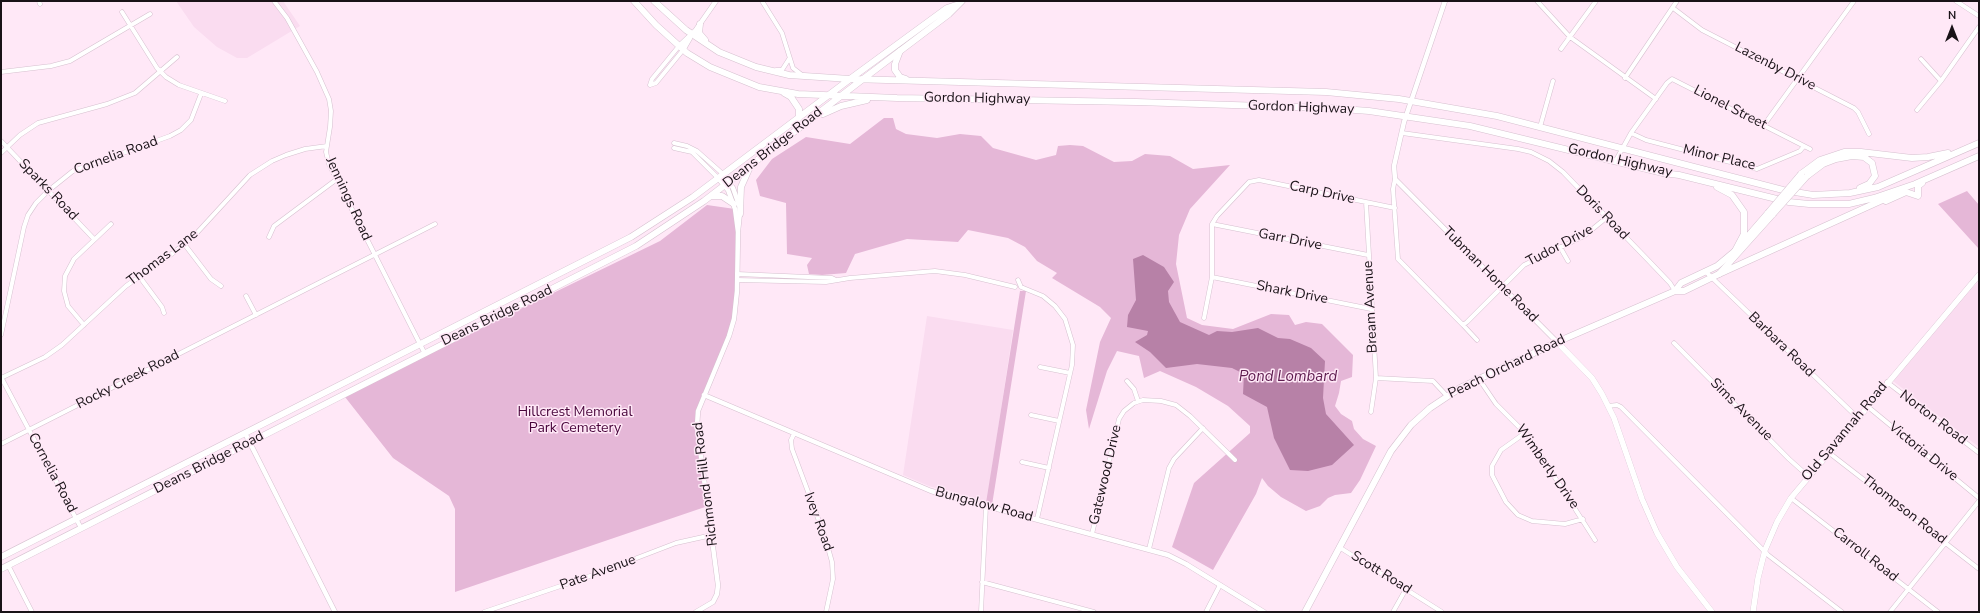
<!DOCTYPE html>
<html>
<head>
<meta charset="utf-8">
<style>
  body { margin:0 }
  #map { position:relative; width:1980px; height:613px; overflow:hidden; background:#ffe8f7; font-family:"Nunito Sans",sans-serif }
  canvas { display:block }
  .frame { position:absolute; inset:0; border:2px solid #191217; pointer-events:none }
  .north { position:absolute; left:1932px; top:8px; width:40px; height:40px; -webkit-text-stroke:3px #ffe8f7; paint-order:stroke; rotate:0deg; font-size:11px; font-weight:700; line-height:16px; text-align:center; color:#191217 }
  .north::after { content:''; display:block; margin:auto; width:14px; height:18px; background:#191217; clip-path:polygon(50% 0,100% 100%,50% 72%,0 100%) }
</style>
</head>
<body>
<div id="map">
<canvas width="1980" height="613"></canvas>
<div class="frame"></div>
<div class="north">N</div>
</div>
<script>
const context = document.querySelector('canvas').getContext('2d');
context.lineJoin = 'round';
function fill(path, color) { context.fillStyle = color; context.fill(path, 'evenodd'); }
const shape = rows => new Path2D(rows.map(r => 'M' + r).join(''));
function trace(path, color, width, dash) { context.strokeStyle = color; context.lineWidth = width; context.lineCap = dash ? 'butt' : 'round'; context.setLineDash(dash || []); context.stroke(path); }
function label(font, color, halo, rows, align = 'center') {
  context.font = font + ' "Nunito Sans",sans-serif'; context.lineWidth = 3; context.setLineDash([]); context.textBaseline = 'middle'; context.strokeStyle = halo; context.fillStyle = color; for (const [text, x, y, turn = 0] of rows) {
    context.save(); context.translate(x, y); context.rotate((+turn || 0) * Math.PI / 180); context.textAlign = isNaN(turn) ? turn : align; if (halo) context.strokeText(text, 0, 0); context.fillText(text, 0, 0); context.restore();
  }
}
const built = shape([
  [176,1,283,1,300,26,247,58,237,58,217,47,194,27],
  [1979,281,1979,447,1893,381,1952,309],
  [927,316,1013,330,987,502,929,486,903,475]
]);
const green = shape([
  [884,118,893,118,896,129,906,134,937,138,960,134,981,136,993,148,1036,160,1056,155,1058,146,1070,145,1083,146,1114,162,1132,161,1145,154,1170,156,1193,169,1230,165,1190,209,1179,235,1176,264,1187,318,1202,325,1233,329,1271,314,1289,315,1295,325,1306,322,1322,324,1353,355,1352,377,1341,381,1339,393,1335,406,1341,414,1352,421,1354,429,1363,439,1376,446,1360,480,1351,493,1335,495,1328,498,1320,506,1306,511,1281,497,1268,486,1262,478,1256,494,1213,570,1172,547,1194,483,1250,433,1250,426,1228,406,1196,387,1160,371,1144,378,1139,356,1117,351,1107,371,1089,429,1086,410,1100,342,1111,318,1100,307,1052,278,1057,273,1037,261,1025,247,1008,238,968,230,958,242,907,239,855,254,846,273,822,275,809,274,807,265,812,258,787,254,786,203,760,196,756,180,772,159,806,137,850,144],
  [1967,191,1979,205,1979,249,1938,204],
  [707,205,735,209,738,252,737,291,729,336,699,408,699,436,705,507,455,592,455,509,449,496,393,458,345,397,471,333,660,241],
  [1020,291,1026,291,992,505,986,503]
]);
const water = shape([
  [1143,255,1164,267,1174,282,1168,291,1169,302,1180,322,1209,335,1217,331,1232,332,1258,328,1278,338,1290,339,1311,348,1325,361,1323,398,1326,414,1354,445,1332,465,1308,471,1290,470,1274,438,1267,407,1243,394,1244,374,1232,368,1197,364,1166,368,1150,352,1135,342,1147,335,1148,331,1127,327,1128,315,1136,300,1133,259]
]);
const minor = shape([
  [39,1,40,4],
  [274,1,287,18,317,72,329,99,331,111,330,127,326,152,329,164,424,352],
  [762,1,782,33,793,68,802,75],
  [1537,1,1570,37,1656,99],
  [1956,1,1979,16],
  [1673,8,1702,30,1854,108,1858,112,1869,134],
  [122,12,157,68,166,77,179,85,225,101],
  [1561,49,1596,1],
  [1921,59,1941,81],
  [776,70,782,70,789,59],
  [1,72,51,66,70,61,150,14],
  [1625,78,1677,1],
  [650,85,656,83,683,50],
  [650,85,652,79,679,46],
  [1917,110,1941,81,1979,27],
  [1764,125,1854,1],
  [1540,127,1553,81],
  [1402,133,1518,149,1531,152,1549,161,1563,172,1648,260,1670,283,1675,291],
  [1631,133,1646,140,1757,169,1800,151,1804,146],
  [1,141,94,239],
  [674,143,687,146,697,151,723,174],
  [674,148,692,152,718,178],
  [1,153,20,135,38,123,107,104,135,93,177,57],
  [1615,162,1631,133,1667,83,1672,79,1810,149],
  [1395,179,1393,189,1398,259,1463,325,1467,322,1524,265,1584,236,1606,218],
  [1366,202,1376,378,1371,412],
  [1212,224,1368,255],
  [269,237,274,226,337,179],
  [185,245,211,279,221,286],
  [1560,247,1568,261],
  [1705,271,1857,417],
  [737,274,832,278,836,280],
  [139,276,162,307,164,313],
  [1212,277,1371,309],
  [737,280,826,282,850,278,935,271,965,275,1015,287],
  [1018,280,1021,287,1043,296,1055,306,1065,319,1073,345,1072,365,1037,519],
  [246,296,256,315],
  [1204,318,1212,277,1212,224,1217,216,1249,182,1259,180,1395,208],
  [84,325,68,306,64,291,65,276,74,259,111,224],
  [1463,325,1477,340],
  [1,335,24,227,28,215,36,203,48,191,73,171,170,136,181,130,191,120,201,94],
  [1674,343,1789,459,1808,476],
  [1040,367,1070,373],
  [1,377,81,528],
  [1,378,45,357,62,345,126,286,173,253,194,236,250,175,272,161,286,155,305,149,327,146],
  [1376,378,1433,381,1447,396],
  [1479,379,1496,404,1529,437,1595,540],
  [1127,381,1134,389,1138,401],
  [1887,382,1979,453],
  [1608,406,1617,405,1621,407,1768,555,1842,612],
  [1867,406,1979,498],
  [1031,415,1059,421],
  [1525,433,1501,450,1492,466,1492,475,1506,502,1518,515,1532,521,1565,524,1583,519],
  [794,434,791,440,792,449,825,537,832,562,833,579,826,612],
  [1,444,435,224],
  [1828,452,1979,569],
  [1022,462,1049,468],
  [1791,498,1938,612],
  [1092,534,1119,419,1124,411,1134,403,1143,400,1161,401,1176,405,1190,416,1235,460],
  [1339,547,1442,612],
  [1149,549,1169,468,1174,459,1203,428],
  [8,565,32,612],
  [982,582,1094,612],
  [484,612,590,576,676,543,712,535],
  [981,612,986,506],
  [1206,612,1220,585],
  [1393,612,1406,589],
  [1890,612,1979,501]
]);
const tertiary = shape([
  [1445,1,1404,122,1394,166,1395,179,1557,342],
  [679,46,695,31,716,1],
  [683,50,690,38],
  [723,174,733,188,739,205],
  [738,231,740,212],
  [704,395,931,491,1168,555,1186,564,1264,612],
  [245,433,335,612],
  [696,612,713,602,717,594,718,585,697,426,698,411,729,336,734,319,737,291,738,232,735,209,728,190,718,178]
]);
const secondary = shape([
  [1557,342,1592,378,1602,394,1614,418,1642,499,1657,533,1677,567,1712,612],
  [1753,612,1758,578,1765,550,1777,522,1791,498,1979,275]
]);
const primary = shape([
  [850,79,947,8,956,5],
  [863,79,949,14,962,1],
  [1675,291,1681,283,1717,266,1735,251],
  [1305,612,1391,451,1411,425,1430,408,1460,388,1557,342,1675,291,1684,291,1719,274]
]);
const trunk = shape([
  [634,1,656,25,687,53,710,67,759,87,798,94,897,98,1136,102,1329,108,1369,111,1470,126,1663,173,1679,175,1789,202,1809,204,1849,204,1874,198,1915,184,1979,156],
  [654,1,686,30,719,52,756,67,789,75,850,79,1326,92,1399,99,1497,116,1783,190,1813,195,1850,193,1878,187,1979,143],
  [700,24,699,33,705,40],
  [900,51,895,64,895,70,900,77,906,79],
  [784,93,791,97,799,109,799,118],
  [823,114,841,106,867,100],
  [1801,174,1820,160,1844,152,1861,152,1912,158,1928,157,1948,153],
  [1807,176,1823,164,1836,159,1852,156,1864,157,1872,163,1875,176,1869,184,1860,188],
  [1717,187,1732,195,1744,212,1744,234,1735,251],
  [713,196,722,196,734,204],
  [1886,201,1906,192,1918,196,1918,186,1922,183],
  [740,214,741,187,749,169],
  [1742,243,1768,213],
  [1720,273,1773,214],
  [1719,274,1889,197],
  [1,557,631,237,693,197,850,79],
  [1,569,636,246,704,201,863,79]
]);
const trunkBridge = shape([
  [1768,213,1801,174],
  [1773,214,1807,176]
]);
const streetNames = [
  ["Lazenby Drive",1775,67,27],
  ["Gordon Highway",977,99,1],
  ["Gordon Highway",1301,108,2],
  ["Lionel Street",1730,108,27],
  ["Deans Bridge Road",773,148,-38],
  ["Cornelia Road",116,156,-20],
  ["Minor Place",1719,158,13],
  ["Gordon Highway",1620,161,13],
  ["Sparks Road",48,190,46],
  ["Carp Drive",1322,193,12],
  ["Jennings Road",348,199,65],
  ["Doris Road",1602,213,46],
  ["Garr Drive",1290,240,11],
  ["Tudor Drive",1560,246,-28],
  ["Thomas Lane",163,258,-37],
  ["Tubman Home Road",1490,275,45],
  ["Shark Drive",1292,293,11],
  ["Bream Avenue",1371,307,-93],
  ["Deans Bridge Road",497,316,-26],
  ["Barbara Road",1781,345,44],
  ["Peach Orchard Road",1507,367,-26],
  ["Rocky Creek Road",128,380,-27],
  ["Sims Avenue",1741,410,45],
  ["Norton Road",1933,418,37],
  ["Old Savannah Road",1845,432,-50],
  ["Victoria Drive",1923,452,39],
  ["Deans Bridge Road",209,463,-27],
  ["Wimberly Drive",1547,467,55],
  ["Cornelia Road",52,473,62],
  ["Gatewood Drive",1106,475,-77],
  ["Richmond Hill Road",706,484,-97],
  ["Bungalow Road",984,505,15],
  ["Thompson Road",1904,510,38],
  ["Ivey Road",818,522,70],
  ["Carroll Road",1865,555,38],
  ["Pate Avenue",598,573,-20],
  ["Scott Road",1381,573,32]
];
const parkNames = [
  ["Hillcrest Memorial",575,413],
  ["Park Cemetery",575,429]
];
const waterNames = [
  ["Pond Lombard",1288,377]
];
fill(built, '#fadcf0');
fill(green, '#e5b7d7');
fill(water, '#b781a7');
trace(minor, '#d6c0cf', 5);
trace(tertiary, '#d6c0cf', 5.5);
trace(secondary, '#d6c0cf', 6);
trace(primary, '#d6c0cf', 7);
trace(trunk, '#d6c0cf', 7);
trace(minor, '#fff', 4);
trace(tertiary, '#fff', 4.5);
trace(secondary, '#fff', 5.5);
trace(primary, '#fff', 6);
trace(trunk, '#fff', 6);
trace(trunkBridge, '#d6c0cf', 7, []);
trace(trunkBridge, '#fff', 6);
label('14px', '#191217', '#ffe8f7', streetNames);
label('14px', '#49063c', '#ffe8f7', parkNames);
label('italic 15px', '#5e1c4f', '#ffe8f7', waterNames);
</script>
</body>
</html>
